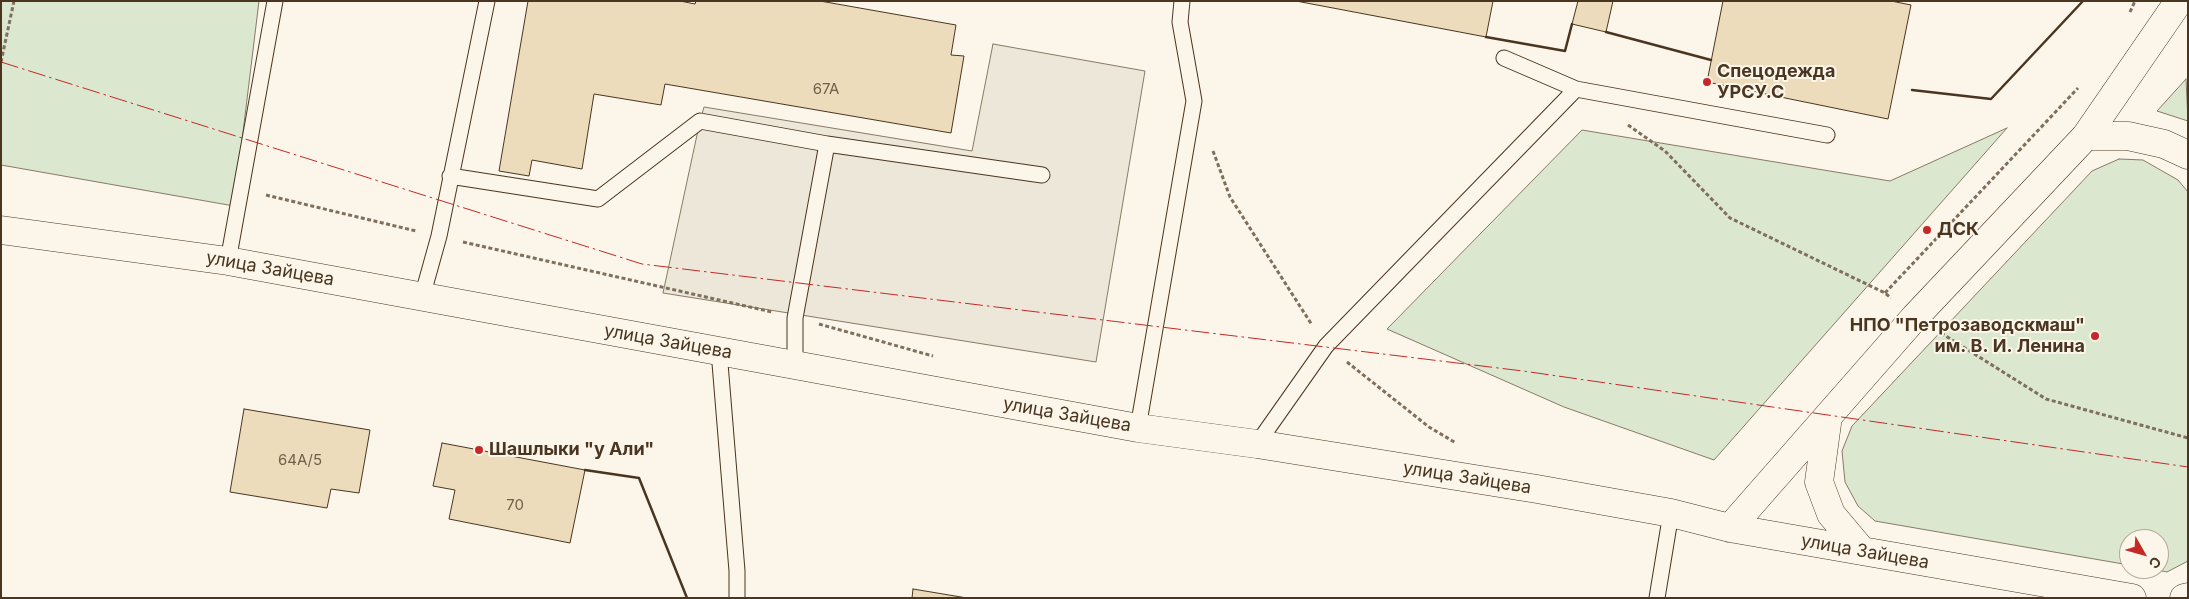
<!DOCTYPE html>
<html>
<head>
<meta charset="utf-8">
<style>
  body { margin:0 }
  #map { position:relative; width:2189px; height:599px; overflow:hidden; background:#fbf6e9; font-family:Inter,sans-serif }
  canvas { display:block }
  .frame { position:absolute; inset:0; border:2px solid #4a3520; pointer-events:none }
  .north { position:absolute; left:2119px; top:529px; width:50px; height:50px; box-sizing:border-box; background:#fbf6e9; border:1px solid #b4a999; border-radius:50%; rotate:128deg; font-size:14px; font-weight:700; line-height:20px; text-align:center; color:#4a3520 }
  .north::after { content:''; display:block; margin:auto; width:18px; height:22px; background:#c62828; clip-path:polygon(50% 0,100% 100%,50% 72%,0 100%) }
</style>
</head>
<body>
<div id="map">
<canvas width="2189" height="599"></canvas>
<div class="frame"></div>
<div class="north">С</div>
</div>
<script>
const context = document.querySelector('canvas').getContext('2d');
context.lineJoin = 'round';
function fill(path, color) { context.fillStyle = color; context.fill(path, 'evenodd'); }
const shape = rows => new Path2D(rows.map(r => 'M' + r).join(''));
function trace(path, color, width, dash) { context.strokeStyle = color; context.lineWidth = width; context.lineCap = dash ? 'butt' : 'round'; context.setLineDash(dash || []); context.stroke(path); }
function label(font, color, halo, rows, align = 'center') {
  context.font = font + ' Inter,sans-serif'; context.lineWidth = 4; context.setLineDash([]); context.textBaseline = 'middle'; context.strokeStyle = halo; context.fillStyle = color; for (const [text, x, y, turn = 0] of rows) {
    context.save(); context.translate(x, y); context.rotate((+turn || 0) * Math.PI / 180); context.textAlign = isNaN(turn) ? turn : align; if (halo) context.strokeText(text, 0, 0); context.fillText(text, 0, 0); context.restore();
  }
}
const green = shape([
  [1,1,259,1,234,206,1,165,1,1],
  [2186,79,2188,121,2157,111,2186,79],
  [2007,128,1714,460,1564,407,1387,329,1582,130,1890,181,2007,128],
  [2119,159,2143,160,2178,180,2188,192,2188,561,2167,572,2152,569,2159,569,2159,539,2129,539,2129,565,1875,521,1858,506,1845,482,1842,451,1852,426,2092,171,2119,159]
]);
const parking = shape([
  [993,44,1145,71,1096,362,663,293,700,121,704,107,972,151,993,44]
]);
const building = shape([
  [528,1,680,1,695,4,696,1,820,1,956,25,951,55,964,56,951,133,665,84,661,105,594,94,582,169,532,160,529,176,499,171,528,1],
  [1296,1,1493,1,1486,37,1296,1],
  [1578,1,1613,1,1606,32,1572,24,1578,1],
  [1723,1,1891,1,1911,5,1888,119,1707,82,1723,1],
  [244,409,370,430,359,493,331,489,327,508,230,492,244,409],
  [442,443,585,470,570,543,449,519,455,490,433,486,442,443],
  [913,589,967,598,912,598,913,589]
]);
const path = shape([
  [2130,12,2135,1],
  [1,62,14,1],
  [1628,125,1665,151,1730,218,1885,293,1891,298],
  [1213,151,1230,197,1312,325],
  [266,195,416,231],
  [463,242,772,312],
  [1885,293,2078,88],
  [819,324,933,356],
  [1941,333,2046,399,2188,438],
  [1347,362,1429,427,1456,443]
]);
const lane = shape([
  [1504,58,1576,89,1827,135],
  [450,176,598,199,700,121,827,144],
  [228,261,275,1],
  [422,297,439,236,487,1],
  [719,351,737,571,737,598],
  [795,365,795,318,827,144,1042,175],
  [1138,428,1194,101,1180,22,1182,1],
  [1257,444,1326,346,1576,89],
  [1657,598,1671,513]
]);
const secondary = shape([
  [2086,136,2128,136,2164,144,2188,155],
  [1,230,228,261,1138,428,1257,444,1537,489,1671,513,1730,528,2132,598],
  [1828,416,1819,482,1831,514,1862,551],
  [1730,528,1915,317,2086,136,2179,1],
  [2184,598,2188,597]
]);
const wall = shape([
  [1606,32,1711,60],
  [1486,37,1565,51,1572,24],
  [1912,90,1991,99,2083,1],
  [585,470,639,478,687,598]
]);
const power = shape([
  [1,62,642,264,1523,371,2188,467]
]);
const markers = [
  [1707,82,5,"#c62828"],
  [1927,230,5,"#c62828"],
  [2095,336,5,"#c62828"],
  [479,450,5,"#c62828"]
];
const numberNames = [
  ["67А",826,89],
  ["64А/5",300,460],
  ["70",515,505]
];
const poiNames = [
  ["Спецодежда",1717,72],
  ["УРСУ.С",1717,93],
  ["ДСК",1937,230],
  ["НПО \"Петрозаводскмаш\"",2085,326,"right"],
  ["им. В. И. Ленина",2085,347,"right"],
  ["Шашлыки \"у Али\"",489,450]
];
const streetNames = [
  ["улица Зайцева",270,269,10],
  ["улица Зайцева",668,342,10],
  ["улица Зайцева",1067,415,10],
  ["улица Зайцева",1467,478,9],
  ["улица Зайцева",1865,552,10]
];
fill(green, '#dce7d0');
trace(green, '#887966', 1);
fill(parking, '#ede7d9');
trace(parking, '#887966', 1);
fill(building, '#ecdcbc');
trace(building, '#4a3520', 1);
trace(lane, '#4a3520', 17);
trace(secondary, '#4a3520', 29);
trace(path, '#7f6f5c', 3, [4, 2.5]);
trace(lane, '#fbf6e9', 15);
trace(secondary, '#fbf6e9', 28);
trace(wall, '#4a3520', 2.5);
trace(power, '#c62828', 1, [18, 4, 2.5, 4]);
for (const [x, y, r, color] of markers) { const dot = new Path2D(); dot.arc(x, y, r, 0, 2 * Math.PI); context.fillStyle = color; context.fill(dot); trace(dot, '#fbf6e9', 2); }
label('15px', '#725f47', null, numberNames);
label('bold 18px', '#4a3520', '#fbf6e9', poiNames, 'left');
label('18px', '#4a3520', '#fbf6e9', streetNames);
</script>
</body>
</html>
